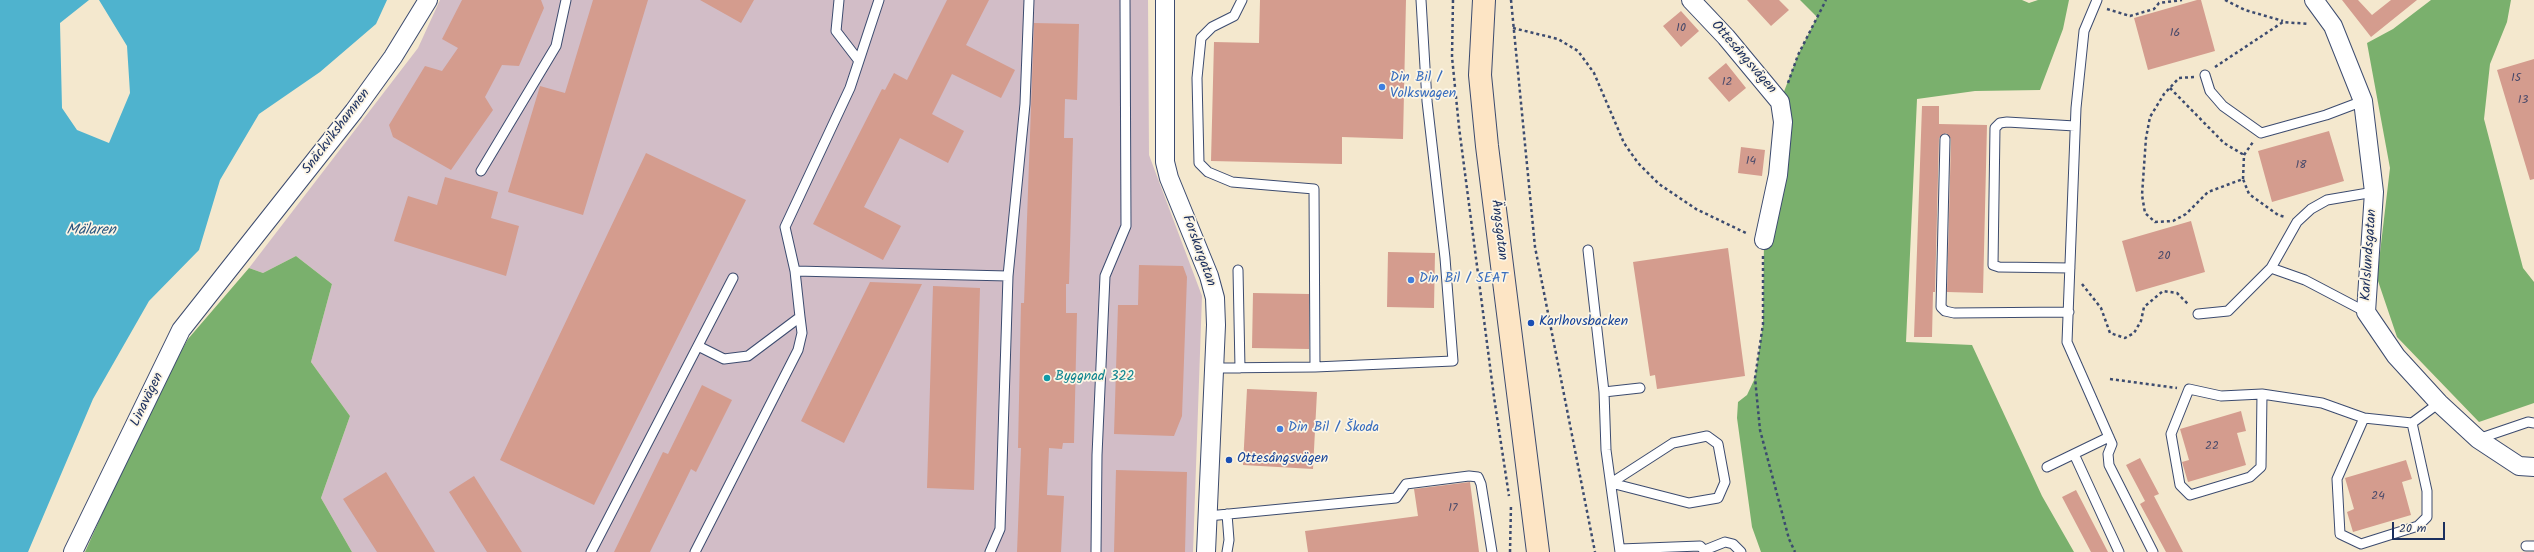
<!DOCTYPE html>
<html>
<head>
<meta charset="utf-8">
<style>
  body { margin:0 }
  #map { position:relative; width:2534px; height:552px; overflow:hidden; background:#f4e8ce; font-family:Kalam,sans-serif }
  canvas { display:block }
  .scale { position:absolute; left:2392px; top:522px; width:53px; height:18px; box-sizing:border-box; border:2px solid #1b2f5e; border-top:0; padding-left:5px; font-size:12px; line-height:14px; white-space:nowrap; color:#1b2f5e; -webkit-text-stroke:3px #fcf5e5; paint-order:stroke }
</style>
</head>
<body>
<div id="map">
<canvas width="2534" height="552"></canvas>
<div class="scale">20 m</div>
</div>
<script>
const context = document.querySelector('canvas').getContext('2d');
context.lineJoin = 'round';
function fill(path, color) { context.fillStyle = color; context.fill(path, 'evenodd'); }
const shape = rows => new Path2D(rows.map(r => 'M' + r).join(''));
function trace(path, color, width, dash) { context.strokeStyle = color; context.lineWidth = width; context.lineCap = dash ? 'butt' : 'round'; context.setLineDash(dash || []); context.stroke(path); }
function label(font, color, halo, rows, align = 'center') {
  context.font = font + ' Kalam,sans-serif'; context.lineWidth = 3.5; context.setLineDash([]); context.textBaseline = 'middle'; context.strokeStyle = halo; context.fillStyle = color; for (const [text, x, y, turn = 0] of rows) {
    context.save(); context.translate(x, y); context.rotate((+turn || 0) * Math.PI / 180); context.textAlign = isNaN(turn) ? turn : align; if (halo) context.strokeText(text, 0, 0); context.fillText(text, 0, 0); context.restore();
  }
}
const industrial = shape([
  [440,0,1148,0,1149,155,1202,296,1193,552,352,552,321,498,350,416,311,362,332,284,296,256,263,273,249,268,418,48]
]);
const forest = shape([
  [1800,0,2022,0,2029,3,2038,0,2069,0,2063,29,2040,90,1975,91,1917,99,1906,342,1972,345,2042,496,2074,552,1761,552,1752,527,1737,418,1738,402,1747,395,1755,378,1763,324,1764,240,1780,102,1798,55,1817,17],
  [2431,0,2511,0,2507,22,2490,64,2484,119,2523,268,2534,282,2534,403,2479,422,2397,337,2377,278,2390,168,2367,43,2393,29],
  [296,256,332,284,311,362,350,416,321,498,352,552,85,552,154,398,188,339,249,268,263,273]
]);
const water = shape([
  [0,0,89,0,60,23,62,108,77,130,109,143,130,93,127,46,99,0,387,0,376,24,320,72,259,114,220,180,199,250,149,301,93,399,28,552,0,552]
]);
const building = shape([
  [462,0,541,0,544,8,519,66,502,65,485,97,493,110,451,170,393,137,389,125,425,66,442,71,458,48,442,39],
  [593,0,648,0,583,215,508,192,540,86,565,93],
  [700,0,754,0,741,23],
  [947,0,989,0,966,45,1015,70,1001,98,952,74,932,114,964,131,948,163,900,138,864,207,901,226,883,260,813,224,882,89,885,90,894,73,907,80],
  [1260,0,1406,0,1403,139,1342,137,1342,164,1211,161,1214,42,1259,43],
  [1747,0,1779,0,1789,10,1771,26],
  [2197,0,2201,0,2215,51,2148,70,2134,18],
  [2342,0,2358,0,2372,15,2391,0,2417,0,2371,37],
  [1681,11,1699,31,1681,47,1663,26],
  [1034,23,1079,24,1077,100,1065,99,1064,138,1073,138,1069,284,1066,284,1066,313,1077,313,1074,443,1063,443,1062,449,1049,448,1047,495,1064,496,1061,552,1017,552,1021,448,1018,448,1021,303,1024,303],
  [2534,59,2534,179,2530,180,2497,70],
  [1726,63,1746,88,1729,102,1708,78],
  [1922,106,1939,106,1939,124,1987,125,1983,293,1947,292,1951,139,1946,133,1939,138,1935,292,1933,292,1932,337,1914,337],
  [2329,131,2344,181,2272,202,2258,151],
  [1741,147,1765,150,1762,176,1738,173],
  [646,153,746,200,594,505,500,460],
  [445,177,498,192,491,218,519,226,506,276,394,241,408,196,437,205],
  [2191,221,2205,272,2136,292,2122,241],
  [1728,248,1745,376,1657,389,1655,375,1650,376,1633,262],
  [1388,252,1435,253,1434,308,1387,307],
  [1139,265,1183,266,1187,277,1182,416,1174,436,1114,434,1118,305,1138,305],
  [870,282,922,284,844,443,801,421],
  [933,286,980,288,974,490,927,488],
  [1253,293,1309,294,1309,349,1252,348],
  [702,385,732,400,696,472,691,469,650,552,614,552,663,452,668,454],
  [1247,389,1317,392,1313,469,1243,465],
  [2241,411,2246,431,2237,433,2246,465,2188,482,2182,462,2189,460,2180,429],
  [2140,458,2159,494,2154,496,2183,552,2166,552,2140,504,2145,501,2126,465],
  [2406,460,2412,479,2402,482,2411,515,2353,532,2347,512,2354,509,2345,478],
  [1116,470,1187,472,1185,552,1114,552],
  [386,472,435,552,377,552,343,499],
  [474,476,491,503,522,552,487,552,449,492],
  [1470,482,1479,552,1308,552,1305,531,1418,516,1414,489],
  [2076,490,2108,552,2091,552,2062,497]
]);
const path = shape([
  [1453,0,1452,57,1459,127,1494,397,1509,496],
  [1511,0,1535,247,1595,552],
  [2225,0,2245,10,2283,21],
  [2107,9,2130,16,2154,9,2159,3,2182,0],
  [1513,28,1558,39,1578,51,1594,73,1624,143,1638,163,1659,184,1696,209,1748,234],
  [2215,67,2283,22,2309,24],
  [2194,77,2179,78,2164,94,2150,117,2146,138,2142,195,2145,213,2155,222,2173,221,2186,214,2208,192,2243,179,2249,194,2278,215,2285,217],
  [1788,83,1798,55,1826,0],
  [2170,88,2224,143,2244,155],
  [2243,179,2244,155,2253,142],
  [1763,256,1763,324,1755,378,1760,430,1789,539,1795,552],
  [2082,284,2101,308,2110,333,2125,338,2134,333,2141,321,2144,307,2163,291,2177,293,2189,305],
  [2110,379,2177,388],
  [1510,552,1511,505]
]);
const lane = shape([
  [839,0,836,31,859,61],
  [1242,0,1234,16,1212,27,1201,38,1197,78,1199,163,1208,172,1232,182,1314,189,1315,367],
  [2097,0,2084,31,2076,108,2067,342,2112,444,2108,454,2109,465,2153,552],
  [2205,75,2210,91,2223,106,2261,133,2326,115,2363,101],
  [1945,139,1941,307,1945,311,1954,313,2069,312],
  [481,171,556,46,566,0],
  [1588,250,1604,392],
  [2070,268,1999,267,1993,265,1995,128,2000,123,2007,122,2075,126],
  [1238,270,1240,368],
  [795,271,1008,276],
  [2366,312,2305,280,2271,268,2297,222,2311,209,2327,200,2374,192],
  [2198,314,2228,311,2271,268],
  [698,346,724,359,748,356,800,317],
  [1214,368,1315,367,1453,361,1445,258,1427,101,1421,0],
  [2262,394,2261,467,2250,477,2190,495,2180,485,2171,434,2189,389,2221,396,2262,394,2322,403,2364,418,2412,423,2439,403],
  [2364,418,2337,479,2340,534,2361,544,2418,526,2427,517,2427,491,2412,423],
  [1707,436,1718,444,1725,482,1718,498,1689,503,1611,483,1673,443,1707,436],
  [2478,439,2528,422,2534,423],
  [2074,454,2119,552],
  [2047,467,2109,437],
  [1227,514,1229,540,1227,552],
  [1208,516,1396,498,1406,484,1469,476,1478,477,1481,484,1492,552],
  [2526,546,2534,546],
  [1620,549,1700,546,1706,552],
  [1705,550,1725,542,1733,544,1741,552],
  [591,552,733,278],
  [695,552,798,350,802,333,800,317,795,271,785,227,850,88,879,0],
  [990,552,1000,529,1008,276,1025,104,1029,0],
  [1096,552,1097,455,1105,276,1126,226,1125,0],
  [1620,552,1606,450,1604,392,1640,388]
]);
const street = shape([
  [1165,0,1165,162,1169,178,1209,276,1215,298,1216,325,1206,552],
  [1691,0,1726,37,1780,102,1783,122,1778,175,1764,240],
  [2314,0,2333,26,2363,101,2374,192,2366,312,2396,356,2439,403,2478,439,2519,466,2534,467],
  [73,552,181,330,354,111,393,57,428,0]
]);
const secondary = shape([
  [1484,0,1480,75,1487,146,1538,552]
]);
const markers = [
  [1382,87,4,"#3f7fe0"],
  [1411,280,4,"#3f7fe0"],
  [1531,323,4,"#1a4fb4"],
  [1047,378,4,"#0f9aa8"],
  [1280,429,4,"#3f7fe0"],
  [1229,460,4,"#1a4fb4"]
];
const numberNames = [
  ["10",1681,29],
  ["16",2175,34],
  ["15",2516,79],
  ["12",1727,83],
  ["13",2523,101],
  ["14",1751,162],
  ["18",2301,166],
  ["20",2164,257],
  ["22",2212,447],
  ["24",2378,497],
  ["17",1453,509]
];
const streetNames = [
  ["Ottesångsvägen",1743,58,49],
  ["Snäckvikshamnen",337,132,-53],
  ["Ängsgatan",1498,230,83],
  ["Forskargatan",1198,251,70],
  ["Karlslundsgatan",2370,255,-86],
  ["Linavägen",148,400,-64]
];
const shopNames = [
  ["Din Bil /",1390,79],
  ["Volkswagen",1390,95],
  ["Din Bil / SEAT",1419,280],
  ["Din Bil / Škoda",1288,429]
];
const transitNames = [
  ["Karlhovsbacken",1539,323],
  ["Ottesångsvägen",1237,460]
];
const cultureNames = [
  ["Byggnad 322",1055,378]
];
const waterNames = [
  ["Mälaren",91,231]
];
fill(industrial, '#d2bdc7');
fill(forest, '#7ab06d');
fill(water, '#4fb3ce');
fill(building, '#d49c8e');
trace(lane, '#3c4b6f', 11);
trace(street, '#3c4b6f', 20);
trace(secondary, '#3c4b6f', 24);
trace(path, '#3c4b6f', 2.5, [3, 3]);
trace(lane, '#fff', 9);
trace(street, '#fff', 18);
trace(secondary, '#fde5c5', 22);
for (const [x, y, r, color] of markers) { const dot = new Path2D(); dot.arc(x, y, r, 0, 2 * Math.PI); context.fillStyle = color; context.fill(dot); trace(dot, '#fcf5e5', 1.5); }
label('12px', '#494a6a', null, numberNames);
label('14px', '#1b2f5e', '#fcf5e5', streetNames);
label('14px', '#366cbe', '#fcf5e5', shopNames, 'left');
label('14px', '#164399', '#fcf5e5', transitNames, 'left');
label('14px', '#0d838f', '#fcf5e5', cultureNames, 'left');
label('italic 15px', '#2b5780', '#fcf5e5', waterNames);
</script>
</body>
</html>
